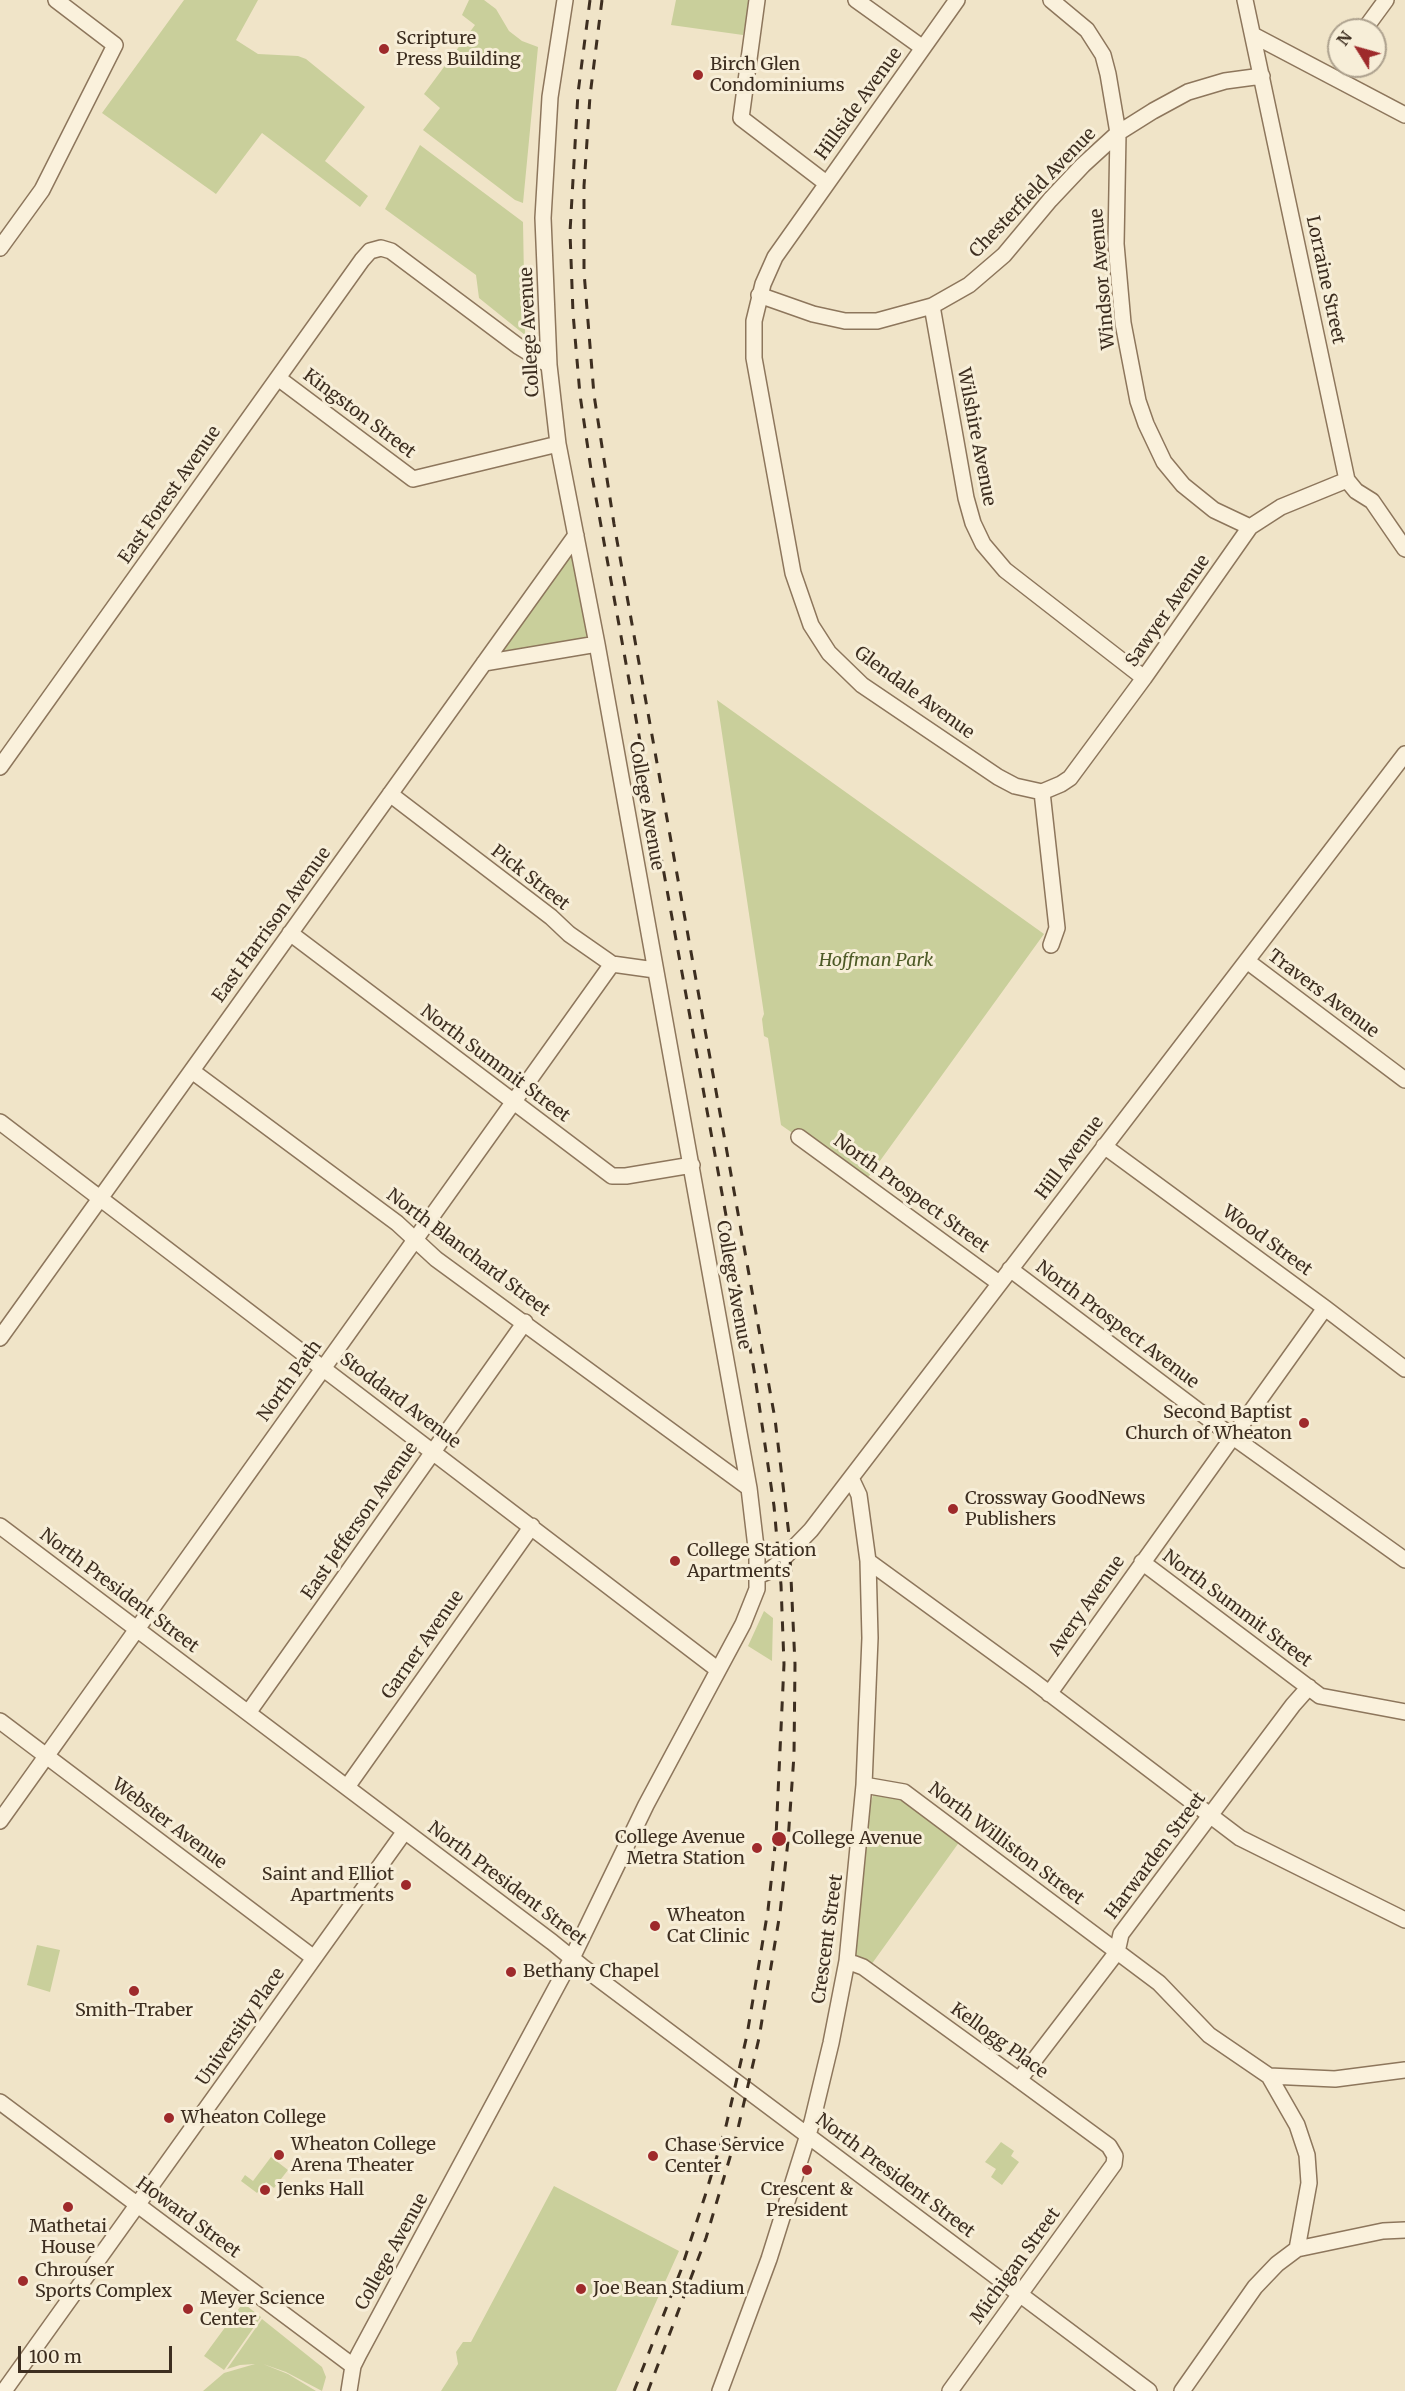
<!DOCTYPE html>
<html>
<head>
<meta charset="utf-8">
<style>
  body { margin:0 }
  #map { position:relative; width:1405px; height:2391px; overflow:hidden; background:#f0e4c8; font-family:Merriweather,serif }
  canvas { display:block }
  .north { position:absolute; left:1327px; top:18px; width:60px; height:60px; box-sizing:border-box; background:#f7eed8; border:2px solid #ada18e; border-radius:50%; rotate:307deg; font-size:16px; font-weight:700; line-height:24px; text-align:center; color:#3d2e20 }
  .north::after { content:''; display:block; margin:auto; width:21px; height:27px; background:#9e2a2b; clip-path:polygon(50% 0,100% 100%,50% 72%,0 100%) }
  .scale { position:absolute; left:18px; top:2346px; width:154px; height:27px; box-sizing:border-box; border:3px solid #3d2e20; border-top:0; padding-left:8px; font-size:18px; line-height:21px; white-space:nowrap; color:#3d2e20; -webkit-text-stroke:4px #f7eed8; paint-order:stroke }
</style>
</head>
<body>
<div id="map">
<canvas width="1405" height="2391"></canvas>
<div class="north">N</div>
<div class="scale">100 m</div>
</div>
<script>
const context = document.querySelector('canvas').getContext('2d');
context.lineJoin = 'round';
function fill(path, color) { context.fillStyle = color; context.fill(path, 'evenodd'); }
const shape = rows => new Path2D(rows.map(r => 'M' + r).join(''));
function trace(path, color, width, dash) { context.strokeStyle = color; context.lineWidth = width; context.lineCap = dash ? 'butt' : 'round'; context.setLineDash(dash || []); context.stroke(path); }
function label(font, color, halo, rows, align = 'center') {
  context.font = font + ' Merriweather,serif'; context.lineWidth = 6; context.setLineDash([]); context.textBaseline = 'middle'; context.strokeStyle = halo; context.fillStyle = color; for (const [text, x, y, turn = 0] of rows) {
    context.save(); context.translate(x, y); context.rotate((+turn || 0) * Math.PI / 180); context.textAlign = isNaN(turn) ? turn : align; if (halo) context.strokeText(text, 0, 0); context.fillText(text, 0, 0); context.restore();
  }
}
const green = shape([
  [184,0,258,0,236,40,258,54,298,56,306,59,365,107,325,161,368,196,360,207,262,133,216,194,102,113],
  [469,0,484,0,496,9,509,31,522,41,538,47,523,203,515,200,423,130,440,108,424,94,475,25,462,15],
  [676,0,750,0,743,35,671,25],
  [420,145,523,222,525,335,479,298,476,275,385,209],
  [574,542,592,637,496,652],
  [717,700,1044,934,864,1183,781,1125,768,1038,764,1036,762,1019,764,1014],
  [764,1611,773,1618,772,1661,748,1646],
  [878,1793,898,1796,960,1841,871,1965,856,1955,854,1950,870,1805,873,1795],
  [37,1945,60,1950,50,1992,27,1985],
  [1001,2142,1014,2151,1011,2156,1019,2162,1002,2185,991,2177,996,2169,985,2162],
  [271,2157,288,2170,274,2188,266,2182,257,2193,241,2181,245,2175,253,2181],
  [554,2186,679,2251,616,2391,441,2391,458,2364,456,2352,463,2342,471,2342],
  [243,2303,261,2317,224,2370,204,2356],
  [262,2319,322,2367,326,2377,322,2391,286,2372,263,2364,288,2374,316,2391,203,2391,224,2373,255,2364,240,2365,227,2369]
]);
const minor = shape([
  [757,0,741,118,826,183],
  [856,0,923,48],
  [957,0,775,257,763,284,754,321,754,358,793,573,811,625,829,653,862,685,998,777,1015,786,1042,792,1057,928,1051,945],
  [1051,0,1087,30,1103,55,1108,74,1118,133,1116,244,1123,323,1138,401,1146,424,1164,462,1183,485,1214,510,1250,527],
  [1245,0,1347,480,1356,491,1372,501,1405,549],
  [1364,30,1386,0],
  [1253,35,1405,115],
  [0,248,42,190,115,45,56,0],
  [759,295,813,314,845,321,877,321,932,306,969,285,1004,255,1050,200,1083,165,1118,133,1153,111,1188,92,1225,81,1262,76],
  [932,306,966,498,973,523,983,544,1005,570,1144,678],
  [278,378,413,479,558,444],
  [484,663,597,644],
  [0,767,362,260,370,251,381,248,391,251,518,346,549,365],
  [1042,792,1061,784,1070,778,1144,678,1250,527,1281,507,1347,480],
  [390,794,551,917,569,934,612,964,655,970],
  [290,933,612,1176,626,1176,692,1165],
  [1247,961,1405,1080],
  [192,1071,397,1223,436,1259,749,1488],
  [0,1122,717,1669],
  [799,1137,999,1283],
  [1104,1146,1325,1308,1405,1369],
  [1010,1269,1233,1437,1405,1560],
  [0,1338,576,535],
  [0,1526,552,1942,584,1968,1149,2391],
  [868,1561,1033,1681,1240,1838,1405,1920],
  [1142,1562,1320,1696,1405,1712],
  [758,1576,767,1572,779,1563,811,1530,1405,754],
  [1049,1694,1325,1308],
  [248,1713,525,1322],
  [0,1721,314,1958],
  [864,1785,904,1792,1159,1983,1209,2035,1269,2076,1297,2125,1307,2155,1309,2183,1297,2249],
  [347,1787,532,1526],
  [0,1821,612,964],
  [847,1961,863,1967,1019,2080,1109,2146,1115,2156,1114,2164,950,2391],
  [1269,2076,1335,2079,1405,2070],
  [1019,2080,1117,1952,1121,1934,1293,1705,1309,1687],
  [0,2102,353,2366],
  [4,2391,405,1831],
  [349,2391,353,2366,359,2354,572,1958,646,1805,743,1624,757,1589,757,1556,749,1488,597,644,558,444,549,365,543,218,550,97,565,0],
  [720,2391,769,2259,812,2122,831,2043,847,1961,864,1785,870,1638,868,1561,859,1495,851,1478],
  [1182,2391,1255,2287,1277,2264,1297,2249,1383,2231,1405,2230]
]);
const rail = shape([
  [590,0,578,93,570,232,573,313,580,395,592,476,754,1370,774,1506,781,1585,784,1664,776,1837,768,1910,747,2035,726,2126,705,2196,681,2270,634,2391],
  [602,0,590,96,584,186,584,272,594,395,614,524,775,1419,789,1535,795,1664,794,1755,788,1841,780,1913,759,2038,736,2137,706,2238,648,2391]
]);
const markers = [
  [384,49,6,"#9e2a2b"],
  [698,75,6,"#9e2a2b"],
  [1304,1423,6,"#9e2a2b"],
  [953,1509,6,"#9e2a2b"],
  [675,1561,6,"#9e2a2b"],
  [779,1839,8,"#9e2a2b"],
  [757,1848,6,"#9e2a2b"],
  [406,1885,6,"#9e2a2b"],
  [655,1926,6,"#9e2a2b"],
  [511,1972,6,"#9e2a2b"],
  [134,1991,6,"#9e2a2b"],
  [169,2118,6,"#9e2a2b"],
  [279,2155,6,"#9e2a2b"],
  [653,2156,6,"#9e2a2b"],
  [807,2170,6,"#9e2a2b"],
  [265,2190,6,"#9e2a2b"],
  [68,2207,6,"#9e2a2b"],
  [23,2281,6,"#9e2a2b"],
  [581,2289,6,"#9e2a2b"],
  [188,2309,6,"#9e2a2b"]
];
const poiNames = [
  ["Scripture",396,39],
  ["Press Building",396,60],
  ["Birch Glen",710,65],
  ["Condominiums",710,86],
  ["Second Baptist",1292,1413,"right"],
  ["Church of Wheaton",1292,1434,"right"],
  ["Crossway GoodNews",965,1499],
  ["Publishers",965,1520],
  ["College Station",687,1551],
  ["Apartments",687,1572],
  ["College Avenue",745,1838,"right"],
  ["Metra Station",745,1859,"right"],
  ["College Avenue",792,1839],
  ["Saint and Elliot",394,1875,"right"],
  ["Apartments",394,1896,"right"],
  ["Wheaton",667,1916],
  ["Cat Clinic",667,1937],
  ["Bethany Chapel",523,1972],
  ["Smith-Traber",134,2011,"center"],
  ["Wheaton College",181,2118],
  ["Wheaton College",291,2145],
  ["Arena Theater",291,2166],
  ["Chase Service",665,2146],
  ["Center",665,2167],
  ["Jenks Hall",277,2190],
  ["Crescent &",807,2190,"center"],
  ["President",807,2211,"center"],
  ["Mathetai",68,2227,"center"],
  ["House",68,2248,"center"],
  ["Chrouser",35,2271],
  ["Sports Complex",35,2292],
  ["Joe Bean Stadium",593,2289],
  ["Meyer Science",200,2299],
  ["Center",200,2320]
];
const streetNames = [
  ["Hillside Avenue",859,104,-54],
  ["Chesterfield Avenue",1033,193,-46],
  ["Windsor Avenue",1103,279,-95],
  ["Lorraine Street",1325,280,78],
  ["College Avenue",530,332,-93],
  ["Kingston Street",359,414,37],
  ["Wilshire Avenue",976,437,79],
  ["East Forest Avenue",170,495,-55],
  ["Sawyer Avenue",1168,611,-55],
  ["Glendale Avenue",914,693,36],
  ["College Avenue",646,806,80],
  ["Pick Street",530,878,38],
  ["East Harrison Avenue",272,925,-54],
  ["Travers Avenue",1323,994,37],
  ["North Summit Street",495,1064,37],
  ["Hill Avenue",1070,1158,-53],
  ["North Prospect Street",911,1194,36],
  ["Wood Street",1267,1241,36],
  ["North Blanchard Street",468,1253,37],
  ["College Avenue",733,1285,80],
  ["North Prospect Avenue",1117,1325,37],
  ["North Path",290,1381,-54],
  ["Stoddard Avenue",400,1401,37],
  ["East Jefferson Avenue",360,1521,-55],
  ["North President Street",119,1591,37],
  ["Avery Avenue",1087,1606,-55],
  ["North Summit Street",1237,1609,37],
  ["Garner Avenue",423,1645,-55],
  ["Webster Avenue",169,1824,37],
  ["North Williston Street",1006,1844,37],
  ["Harwarden Street",1156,1856,-53],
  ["North President Street",507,1884,37],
  ["Crescent Street",828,1939,-82],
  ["University Place",241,2027,-55],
  ["Kellogg Place",999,2041,36],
  ["North President Street",895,2176,37],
  ["Howard Street",188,2218,36],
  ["College Avenue",392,2252,-61],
  ["Michigan Street",1016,2266,-54]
];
const parkNames = [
  ["Hoffman Park",876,961]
];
fill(green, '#c9cf9b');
trace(minor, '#8d765c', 18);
trace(minor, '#faf1dc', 15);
trace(rail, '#3d2e20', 3, [10, 10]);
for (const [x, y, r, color] of markers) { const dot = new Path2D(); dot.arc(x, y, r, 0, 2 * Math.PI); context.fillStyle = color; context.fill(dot); trace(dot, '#f7eed8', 2); }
label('18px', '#3d2e20', '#f7eed8', poiNames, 'left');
label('18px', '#3d2e20', '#f7eed8', streetNames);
label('italic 18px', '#4d5a26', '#f7eed8', parkNames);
</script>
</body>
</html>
